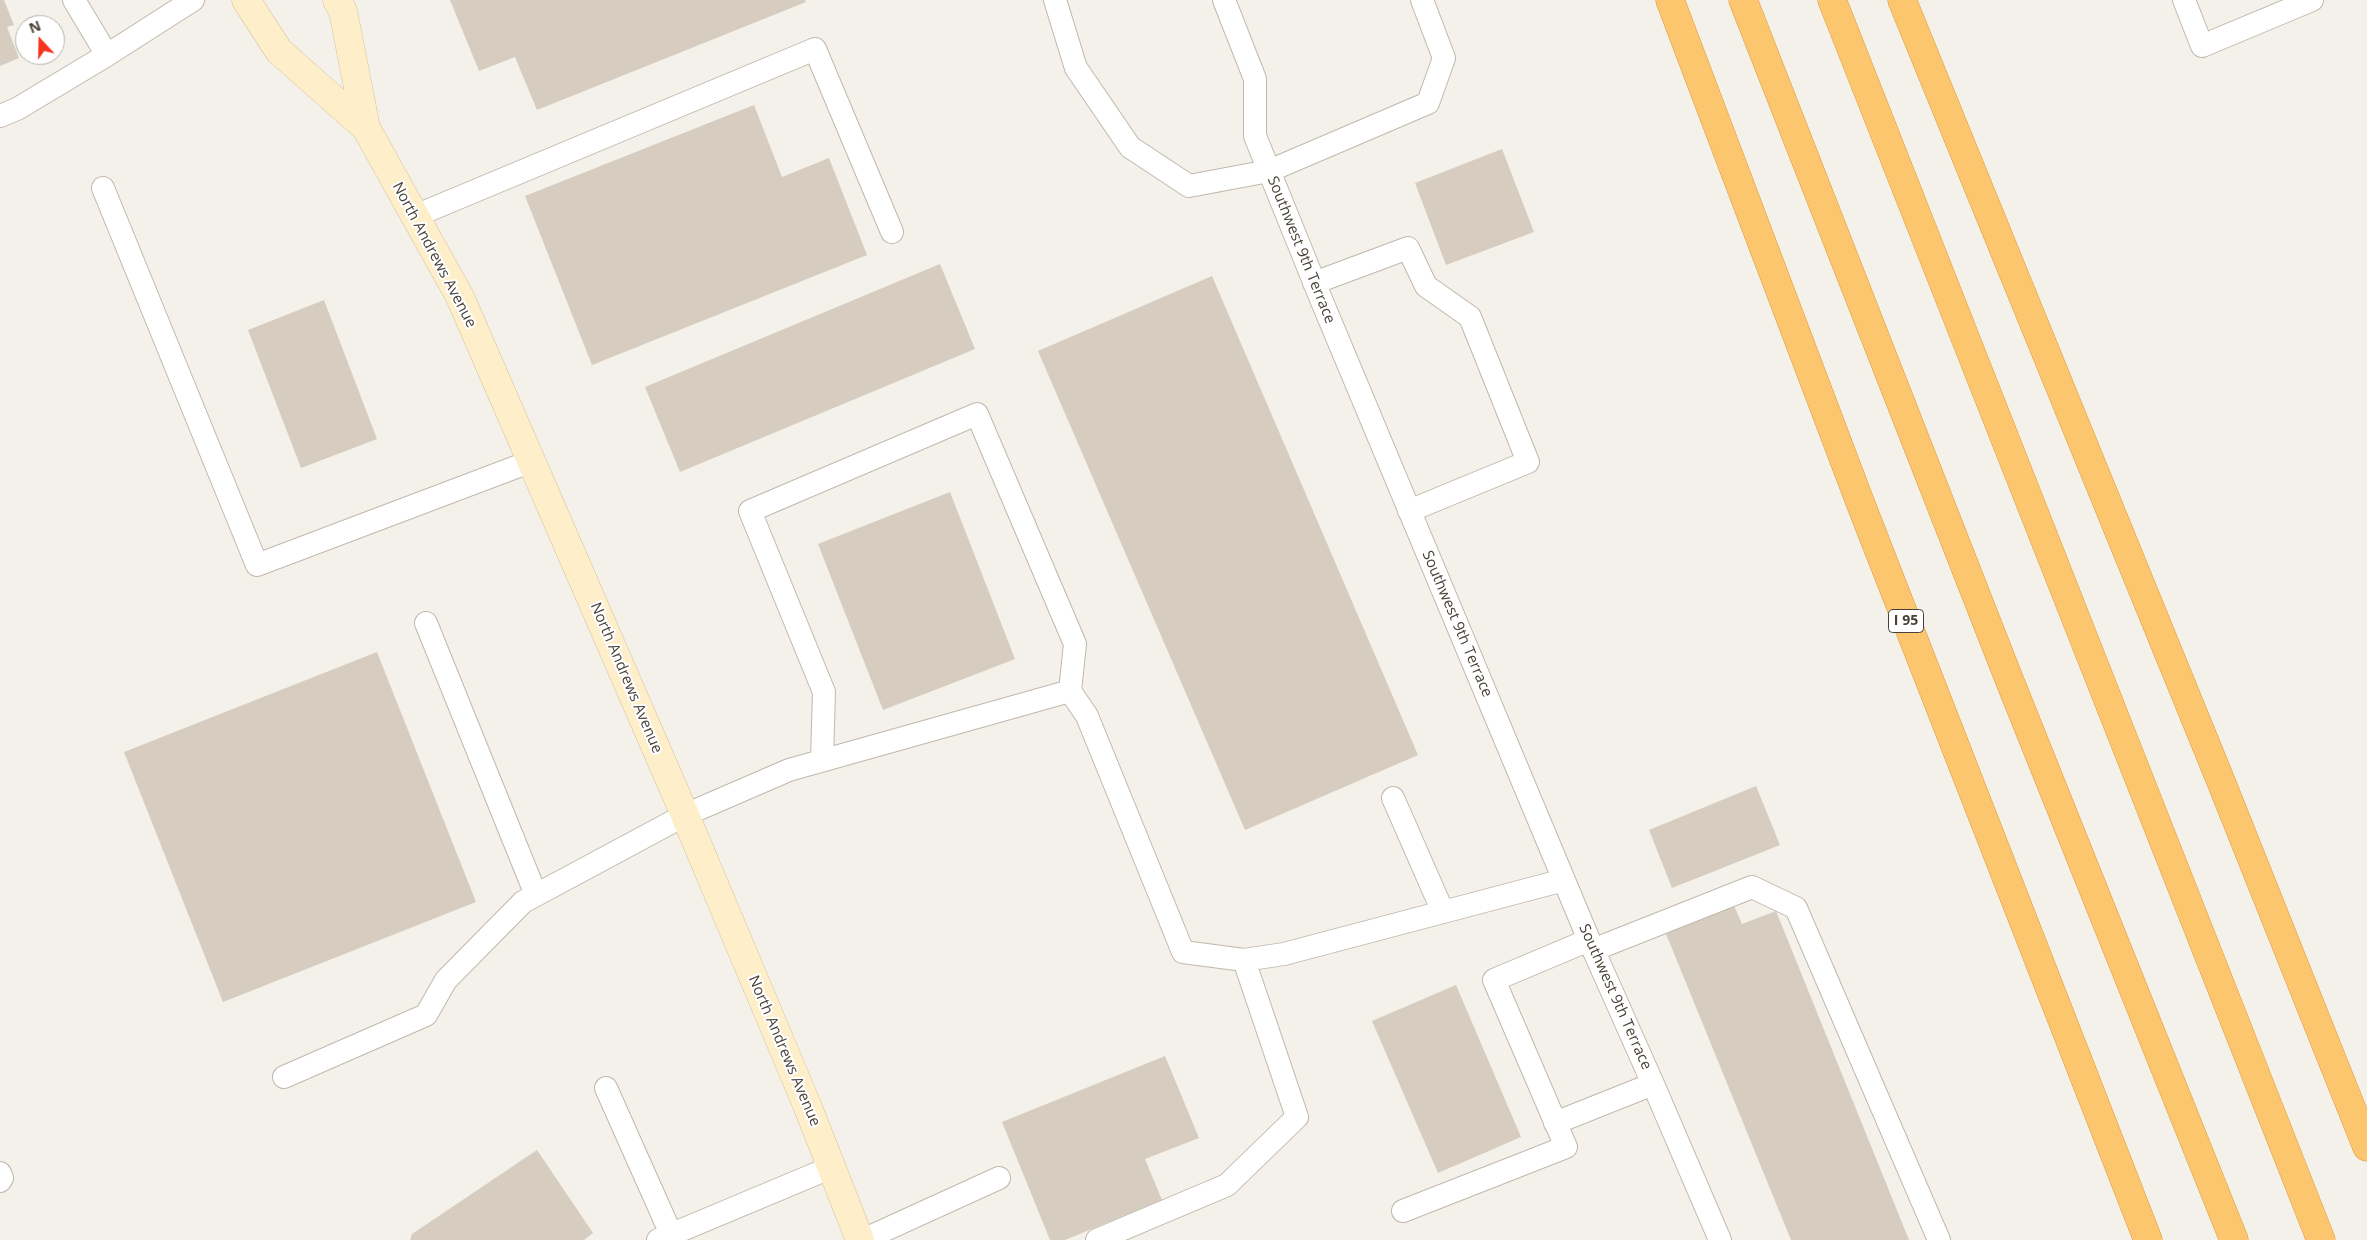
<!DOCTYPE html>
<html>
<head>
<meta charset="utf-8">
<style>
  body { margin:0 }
  #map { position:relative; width:2367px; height:1240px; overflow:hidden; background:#f4f1ea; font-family:"Open Sans",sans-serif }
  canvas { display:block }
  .north { position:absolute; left:15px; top:15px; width:50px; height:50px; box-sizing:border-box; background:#fff; border:1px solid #b6b3af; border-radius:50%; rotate:339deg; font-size:14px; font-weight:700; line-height:20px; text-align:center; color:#484138 }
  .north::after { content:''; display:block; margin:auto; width:18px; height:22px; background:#f7351e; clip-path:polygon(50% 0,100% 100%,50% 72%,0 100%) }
</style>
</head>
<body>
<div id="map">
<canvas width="2367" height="1240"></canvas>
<div class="north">N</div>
</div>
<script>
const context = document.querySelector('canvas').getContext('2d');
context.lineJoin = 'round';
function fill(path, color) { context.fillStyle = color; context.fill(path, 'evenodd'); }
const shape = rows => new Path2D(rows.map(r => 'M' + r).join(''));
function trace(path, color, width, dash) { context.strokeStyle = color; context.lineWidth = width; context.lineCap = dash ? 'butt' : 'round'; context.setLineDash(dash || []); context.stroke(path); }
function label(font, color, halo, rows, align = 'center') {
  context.font = font + ' "Open Sans",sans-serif'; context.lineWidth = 4; context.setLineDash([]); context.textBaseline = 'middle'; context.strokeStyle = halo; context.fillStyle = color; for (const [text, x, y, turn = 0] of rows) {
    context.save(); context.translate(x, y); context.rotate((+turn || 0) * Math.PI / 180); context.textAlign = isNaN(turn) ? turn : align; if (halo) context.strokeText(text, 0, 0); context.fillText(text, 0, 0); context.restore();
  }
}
const building = shape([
  [0,0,4,0,14,25,7,27,19,58,0,66],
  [450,0,805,0,806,2,537,110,515,57,479,71],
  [754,105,782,177,829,158,867,255,592,365,525,196],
  [1502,149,1534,232,1446,265,1415,183],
  [940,264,975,349,680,472,645,387],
  [1212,276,1418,755,1245,830,1038,351],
  [324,300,377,439,301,468,248,330],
  [950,492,1015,659,883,710,818,544],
  [377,652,476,902,223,1002,124,752],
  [1756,786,1780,845,1672,888,1649,830],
  [1732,901,1742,924,1776,911,1909,1240,1791,1240,1664,929],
  [1456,985,1521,1137,1438,1173,1372,1021],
  [1165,1056,1199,1138,1145,1159,1162,1200,1065,1240,1050,1240,1002,1122],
  [537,1150,593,1233,584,1240,410,1240,412,1234]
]);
const lane = shape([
  [74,0,107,55,193,0],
  [1055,0,1076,68,1130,147,1189,186,1269,171,1428,103,1444,58,1422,0],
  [1224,0,1255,79,1255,136,1321,299,1589,940,1653,1084,1720,1240],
  [2184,0,2202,46,2312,0],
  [0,116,17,109,107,55],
  [103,188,257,565,532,461],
  [415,216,815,49,892,232],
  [1314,283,1408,248,1426,286,1470,317,1528,462,1409,511],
  [426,623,536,895],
  [822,760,824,692,750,511,977,414,1075,644,1070,691],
  [1393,798,1443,912],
  [1593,950,1752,887,1796,908,1939,1240],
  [284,1077,426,1015,446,980,523,902,685,815,789,770,1070,691,1087,716,1183,952,1244,960,1284,954,1564,880],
  [606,1088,671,1234],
  [1555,1123,1653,1084],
  [0,1173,2,1178,0,1181],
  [1403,1211,1566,1147,1494,980,1589,940],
  [658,1240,832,1167],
  [863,1240,999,1178],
  [1097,1240,1227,1185,1297,1117,1244,960]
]);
const secondary = shape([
  [246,0,279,51,366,128],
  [337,0,343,11,366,128,460,297,685,815,807,1105,860,1240]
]);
const highway = shape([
  [1670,0,1860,502,2148,1240],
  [1743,0,2009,679,2234,1240],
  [1832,0,2321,1240],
  [1902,0,2220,779,2367,1147]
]);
const shields = [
  [1906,621,35]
];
const shieldNames = [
  ["I 95",1906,621]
];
const streetNames = [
  ["Southwest 9th Terrace",1301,250,68],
  ["North Andrews Avenue",434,255,62],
  ["Southwest 9th Terrace",1457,624,67],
  ["North Andrews Avenue",626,678,67],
  ["Southwest 9th Terrace",1615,997,66],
  ["North Andrews Avenue",784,1051,67]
];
fill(building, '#d6ccbf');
trace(lane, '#c0b8ac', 24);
trace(secondary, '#d4c29a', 29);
trace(highway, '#dc9a3c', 29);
trace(lane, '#fff', 22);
trace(secondary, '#feefca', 28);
trace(highway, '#fcc66e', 28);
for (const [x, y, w] of shields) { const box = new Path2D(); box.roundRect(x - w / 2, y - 11.5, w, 23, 4); context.fillStyle = '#fff'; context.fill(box); trace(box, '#484138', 1); }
label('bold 14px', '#484138', null, shieldNames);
label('15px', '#484138', '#fff', streetNames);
</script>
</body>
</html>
